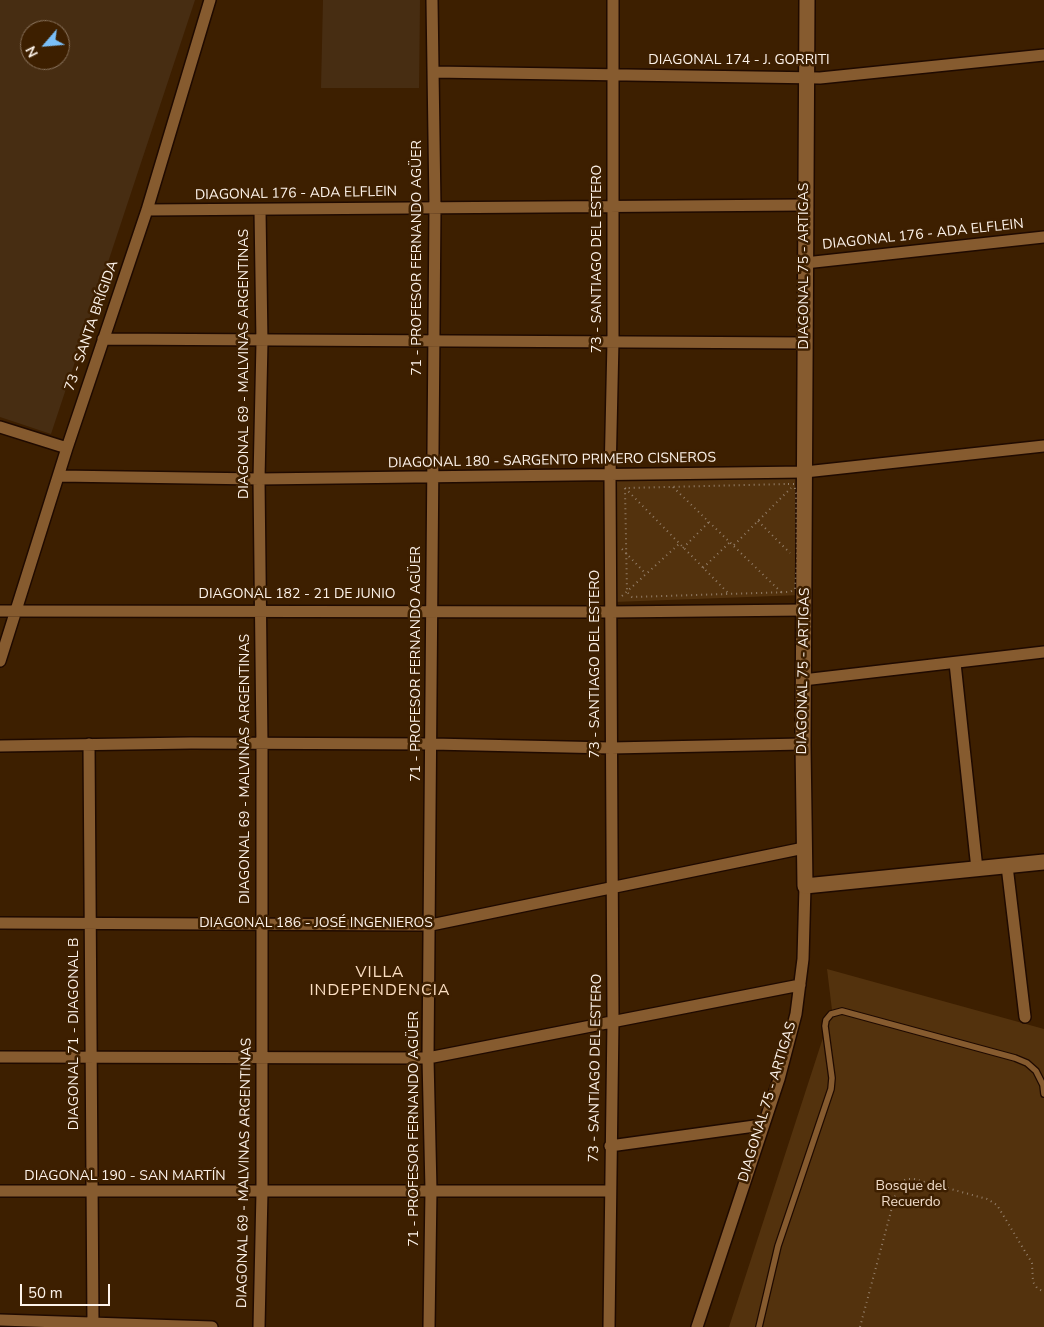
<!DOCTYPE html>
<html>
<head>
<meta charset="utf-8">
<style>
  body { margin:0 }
  #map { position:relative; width:1044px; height:1327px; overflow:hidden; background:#3d1f00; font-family:"Nunito Sans",sans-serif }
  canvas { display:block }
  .north { position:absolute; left:20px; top:20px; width:50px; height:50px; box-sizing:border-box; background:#3d1f00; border:1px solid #8a745e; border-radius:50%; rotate:243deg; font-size:14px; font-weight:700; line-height:20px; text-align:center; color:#fdf3ea }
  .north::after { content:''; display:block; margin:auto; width:18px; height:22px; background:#7abff8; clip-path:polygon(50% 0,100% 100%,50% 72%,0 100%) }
  .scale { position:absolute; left:20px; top:1284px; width:90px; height:22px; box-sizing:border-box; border:2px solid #fdf3ea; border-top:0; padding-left:6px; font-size:15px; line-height:18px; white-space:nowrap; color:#fdf3ea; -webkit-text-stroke:4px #3d1f00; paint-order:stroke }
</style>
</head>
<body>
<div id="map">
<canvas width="1044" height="1327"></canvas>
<div class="north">N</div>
<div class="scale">50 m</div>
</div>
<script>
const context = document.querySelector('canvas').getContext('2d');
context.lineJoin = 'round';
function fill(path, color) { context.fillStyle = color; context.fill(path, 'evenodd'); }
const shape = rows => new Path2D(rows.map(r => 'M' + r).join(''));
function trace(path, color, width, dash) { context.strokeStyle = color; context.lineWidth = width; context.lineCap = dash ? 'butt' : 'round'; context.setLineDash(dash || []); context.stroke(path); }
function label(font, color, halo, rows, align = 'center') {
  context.font = font + ' "Nunito Sans",sans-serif'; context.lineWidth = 5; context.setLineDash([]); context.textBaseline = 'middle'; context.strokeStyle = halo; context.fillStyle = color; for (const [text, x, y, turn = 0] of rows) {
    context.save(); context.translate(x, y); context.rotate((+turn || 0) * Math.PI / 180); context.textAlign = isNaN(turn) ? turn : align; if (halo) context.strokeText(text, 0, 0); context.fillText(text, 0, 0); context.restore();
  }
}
const built = shape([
  [0,0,195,0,51,434,0,417],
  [30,30,60,30,60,60,30,60],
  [323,0,420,0,419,88,321,88]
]);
const green = shape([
  [801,477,802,595,614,602,614,481],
  [827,969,1044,1029,1044,1327,729,1327,832,1010]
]);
const path = shape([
  [788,484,794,484,796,493,797,560,795,589,790,592,632,597,627,592,625,488,788,484],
  [673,487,782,593],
  [625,488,730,595],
  [758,521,790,553],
  [734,545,791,488],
  [683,548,709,522],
  [622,549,646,574],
  [703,568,730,542],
  [622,596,679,544],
  [860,1327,898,1185,906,1179,914,1179,987,1199,997,1205,1032,1263,1033,1282,1037,1288,1044,1292]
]);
const service = shape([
  [759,1327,778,1246,831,1089,832,1078,825,1026,826,1020,831,1014,842,1011,1015,1058,1027,1063,1036,1071,1043,1085,1044,1094]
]);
const minor = shape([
  [433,72,820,78,1044,55],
  [147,210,805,205],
  [805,263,1044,237],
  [103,339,805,343],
  [0,427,67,448],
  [59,476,259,479,805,472,1044,446],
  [0,611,610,612,805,610],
  [0,661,67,448,147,210,210,0],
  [955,663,977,869],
  [803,680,1044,652],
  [89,744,93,1323],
  [0,746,191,743,432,744,611,748,803,744],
  [1007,866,1025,1017],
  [0,923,431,925,804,848],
  [0,1057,428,1058,800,985],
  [610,1146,762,1125],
  [0,1191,610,1191],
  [0,1320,212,1327],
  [259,1327,262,1192,262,744,259,479,262,342,260,210],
  [429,1327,431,1190,428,1058,435,207,432,0],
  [609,1327,613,1020,610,476,613,341,613,0],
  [697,1327,779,1079,796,1014,803,959,805,886]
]);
const tertiary = shape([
  [807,0,803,744,805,886,1044,862]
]);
const streetNames = [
  ["DIAGONAL 174 - J. GORRITI",739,61],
  ["DIAGONAL 176 - ADA ELFLEIN",296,194,-1],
  ["DIAGONAL 176 - ADA ELFLEIN",923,235,-6],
  ["71 - PROFESOR FERNANDO AGÜER",418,258,-90],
  ["73 - SANTIAGO DEL ESTERO",598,259,-90],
  ["DIAGONAL 75 - ARTIGAS",805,266,-90],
  ["73 - SANTA BRÍGIDA",92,326,-71],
  ["DIAGONAL 69 - MALVINAS ARGENTINAS",245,364,-90],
  ["DIAGONAL 180 - SARGENTO PRIMERO CISNEROS",552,461,-1],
  ["DIAGONAL 182 - 21 DE JUNIO",297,595],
  ["71 - PROFESOR FERNANDO AGÜER",417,664,-90],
  ["73 - SANTIAGO DEL ESTERO",596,664,-90],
  ["DIAGONAL 75 - ARTIGAS",804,671,-89],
  ["DIAGONAL 69 - MALVINAS ARGENTINAS",246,769,-90],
  ["DIAGONAL 186 - JOSÉ INGENIEROS",316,924],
  ["DIAGONAL 71 - DIAGONAL B",75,1034,-90],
  ["73 - SANTIAGO DEL ESTERO",596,1068,-89],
  ["DIAGONAL 75 - ARTIGAS",768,1102,-73],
  ["71 - PROFESOR FERNANDO AGÜER",415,1129,-90],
  ["DIAGONAL 69 - MALVINAS ARGENTINAS",245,1173,-89],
  ["DIAGONAL 190 - SAN MARTÍN",125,1177]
];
const parkNames = [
  ["Bosque del",911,1187],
  ["Recuerdo",911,1203]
];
const quarterNames = [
  ["VILLA",380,973],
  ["INDEPENDENCIA",380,991]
];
fill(built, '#472d12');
fill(green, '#53320d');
trace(service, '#1f0a00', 8);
trace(minor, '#1f0a00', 14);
trace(tertiary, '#1f0a00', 18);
trace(path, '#947f6a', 2, [1, 4]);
trace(service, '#865b2f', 5.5);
trace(minor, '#865b2f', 11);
trace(tertiary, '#865b2f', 15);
label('14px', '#fdf3ea', '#3d1f00', streetNames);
label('14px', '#f2decb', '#3d1f00', parkNames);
context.letterSpacing = '1px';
label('16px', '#fcdfc3', '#3d1f00', quarterNames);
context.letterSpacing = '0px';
</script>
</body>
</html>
